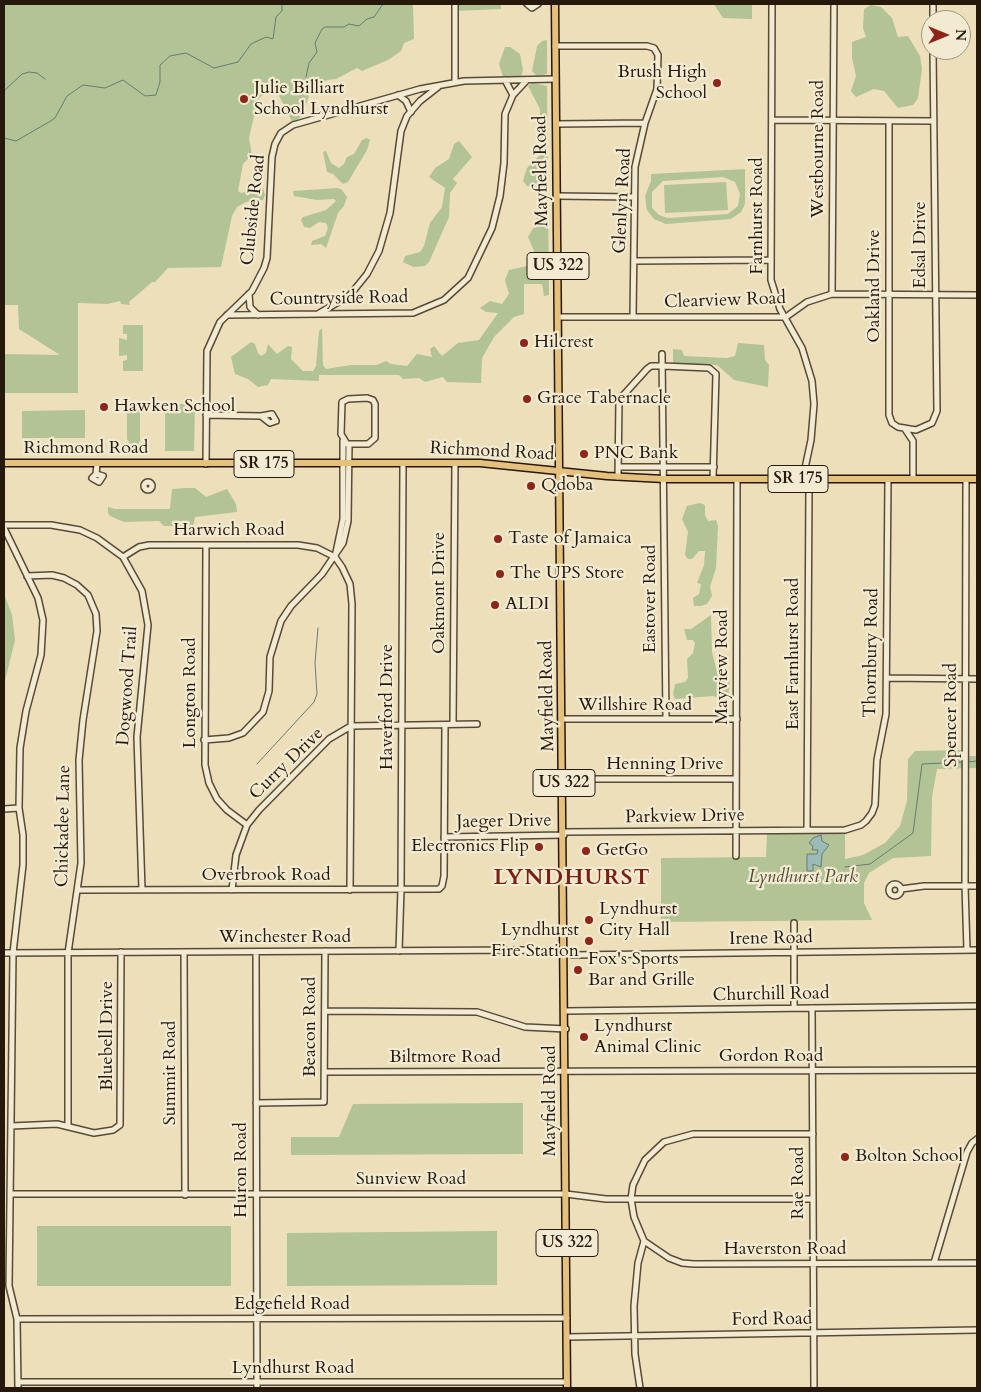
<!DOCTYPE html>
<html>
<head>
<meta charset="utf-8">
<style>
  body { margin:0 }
  #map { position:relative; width:981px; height:1392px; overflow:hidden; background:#eddfba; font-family:Cardo,serif }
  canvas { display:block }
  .frame { position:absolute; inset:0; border:5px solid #26190b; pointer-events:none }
  .north { position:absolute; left:921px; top:10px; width:50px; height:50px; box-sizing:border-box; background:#f3ead2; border:1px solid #a19682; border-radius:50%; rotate:90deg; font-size:14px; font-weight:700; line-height:20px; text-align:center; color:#26190b }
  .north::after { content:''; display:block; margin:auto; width:18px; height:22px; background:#8f2418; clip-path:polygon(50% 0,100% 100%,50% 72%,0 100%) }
</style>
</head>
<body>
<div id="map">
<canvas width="981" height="1392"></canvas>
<div class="frame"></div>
<div class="north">N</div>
</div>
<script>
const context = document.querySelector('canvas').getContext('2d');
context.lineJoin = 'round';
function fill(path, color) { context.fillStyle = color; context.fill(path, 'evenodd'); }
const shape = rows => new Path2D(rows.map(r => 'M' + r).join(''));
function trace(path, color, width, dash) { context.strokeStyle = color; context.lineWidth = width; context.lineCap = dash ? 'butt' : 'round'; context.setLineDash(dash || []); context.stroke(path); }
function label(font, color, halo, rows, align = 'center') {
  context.font = font + ' Cardo,serif'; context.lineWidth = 4.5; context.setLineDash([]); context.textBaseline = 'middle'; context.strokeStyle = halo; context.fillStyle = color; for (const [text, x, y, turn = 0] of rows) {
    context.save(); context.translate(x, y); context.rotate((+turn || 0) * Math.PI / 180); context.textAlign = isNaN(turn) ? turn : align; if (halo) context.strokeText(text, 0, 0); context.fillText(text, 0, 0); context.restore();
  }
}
const green = shape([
  [4,4,416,4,413,5,414,39,404,43,401,51,388,60,362,71,357,68,336,79,327,80,311,90,302,116,293,123,274,86,258,99,249,138,252,155,243,164,238,191,241,193,263,188,265,195,263,200,246,202,237,207,232,216,221,267,168,268,155,282,152,282,129,302,130,305,121,304,120,301,107,304,78,303,78,393,4,393,4,354,60,355,19,329,18,305,4,305],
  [455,4,501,4,501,9,455,11],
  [714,4,752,4,752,19,723,18],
  [871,5,881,7,892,18,898,37,908,36,920,56,922,69,918,98,913,105,898,108,884,91,874,89,856,97,851,91,856,76,852,58,852,42,866,37,863,28,864,9],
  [547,40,547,74,537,76,532,71,537,46,542,41],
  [505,47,510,47,520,54,523,70,521,76,503,77,499,64],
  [533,83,547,86,549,295,544,296,542,284,524,284,524,314,514,317,494,337,482,358,481,383,447,382,443,377,425,382,419,378,403,379,399,375,319,375,319,381,271,379,268,385,258,387,248,379,235,374,231,357,251,342,255,344,258,353,261,356,266,353,268,344,277,354,288,346,292,347,291,359,303,371,313,371,316,366,319,331,322,328,323,365,326,369,351,365,377,365,386,361,391,364,407,366,417,354,432,357,430,349,434,346,442,356,458,343,479,340,498,313,486,312,480,308,490,301,502,304,509,294,505,280,509,270,532,265,536,256,528,237,536,223,540,194,539,187,527,186,523,181,527,168,540,155,540,109,528,86],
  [367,138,370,140,367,150,348,182,343,184,333,174,327,172,323,152,326,151,331,163,339,168,344,164,347,157,354,154,362,140],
  [459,141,472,157,453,179,457,183,450,193,449,217,429,262,425,266,413,267,403,262,405,256,420,252,424,246,430,223,442,207,445,188,429,177,435,168,449,159,454,144],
  [745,169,745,204,741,212,731,219,666,224,654,219,647,210,645,196,651,181,651,174],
  [723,177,735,182,740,194,738,206,728,214,668,218,659,215,652,208,652,192,663,181],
  [726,182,728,210,665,213,664,185],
  [337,188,341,189,347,197,344,206,338,213,326,248,321,244,311,245,312,241,325,236,328,228,326,223,319,222,310,228,304,227,301,220,303,217,326,210,336,201,334,199,317,200,294,196,293,191],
  [123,325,143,325,143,371,123,371,123,361,127,360,127,355,119,356,119,338,127,340,127,334,123,334],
  [738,343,764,345,765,360,769,365,768,387,734,380,717,365,673,363,673,349,682,350,684,356,727,358,735,356],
  [134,404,140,408,140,441,138,445,132,446,127,439,127,409,128,405],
  [165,404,195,404,194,451,165,451],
  [85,410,85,438,22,438,22,411],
  [186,488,195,488,206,497,227,489,236,504,237,512,195,517,193,526,164,526,159,521,124,522,110,516,108,513,108,507,115,509,170,509,172,489],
  [700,503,705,505,705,515,708,521,716,520,718,526,716,568,710,587,712,596,707,604,701,606,694,606,693,598,699,594,701,584,697,583,704,565,705,551,699,551,692,559,688,559,685,555,688,532,682,519,687,506],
  [4,594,12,615,15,640,4,685],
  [711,615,712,652,718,676,730,680,728,699,724,700,713,696,675,699,673,694,675,684,685,682,688,678,687,659,693,653,695,643,693,640,687,640,684,629,691,629],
  [966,750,966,756,977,756,977,768,937,769,932,797,931,856,893,858,869,873,864,883,864,903,872,920,661,922,661,858,766,857,767,834,845,834,845,859,863,855,885,843,900,826,907,801,908,759,915,751],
  [523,1103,523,1154,291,1155,291,1137,339,1137,353,1104],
  [37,1226,231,1226,231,1286,37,1286],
  [497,1231,497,1285,287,1286,287,1233]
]);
const water = shape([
  [821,835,822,841,829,845,822,854,821,867,813,864,813,871,807,871,807,854,817,854,818,850,812,850,813,846,809,843,813,838,821,835]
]);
const stream = shape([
  [306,77,309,63,317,52,315,43,322,29,325,27,344,27,349,24,359,26,367,19,374,17,383,4],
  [4,91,22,74,29,72,37,73,45,79],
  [4,138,16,141,49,122,55,118,67,96,83,85,105,88,123,80,145,96,156,95,160,82,160,65,170,56,186,53,214,68,238,62,251,44,266,37,273,39,276,17,282,11,282,4],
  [967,762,977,761],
  [257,764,314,702,317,694,315,663,318,628],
  [845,867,870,864,913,833,922,764,963,762]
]);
const minor = shape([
  [455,4,455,82],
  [527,4,532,8,538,4],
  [772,4,771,280,780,309,802,348,812,381,814,404,811,440,804,473,809,485,807,830],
  [933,4,933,20],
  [555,46,647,46,654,48,658,55,657,89,645,123,635,167,633,317],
  [505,80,513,95],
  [398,95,406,101,411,112],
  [772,120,934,121],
  [889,121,889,415,892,423,898,427,916,430,932,423,937,411,933,50],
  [556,124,645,123],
  [557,196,634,197],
  [634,261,770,260],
  [249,294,250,307,258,315],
  [832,294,834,4],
  [318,314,350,295,367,274,379,251,390,213,401,131,407,116,420,101,438,87],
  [227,315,413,313,444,300,468,278,492,228,500,196,504,163,505,114,513,95,527,80],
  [558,317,786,317,807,302,832,294,977,295],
  [662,354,666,719],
  [367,398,373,400,375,404,375,438,368,444,347,444,341,434,342,402,348,399,367,398],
  [206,415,261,416,270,423,276,421,272,414,261,416],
  [905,429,913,441,913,479],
  [206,464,207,351,220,322,252,291,264,268,267,258,272,157,275,144,281,133,293,125,420,89,464,81,555,79],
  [619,467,714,467],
  [96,474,103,476,99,482,92,478,96,474,97,464],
  [618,477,619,400,647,369,651,366,663,366,709,368,716,374,713,479],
  [966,479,965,886,967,950],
  '144 486a4 4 0 1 1 8 0a4 4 0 1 1-8 0Z',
  [4,525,51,525,80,530,97,538,123,557,142,591,148,625,137,737,142,890],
  [4,528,38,598,43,620,41,655,26,711,20,748,19,808,23,835,23,865,13,953,9,1286,17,1319,18,1388],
  [206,545,205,765,209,783,217,799,227,810,247,825],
  [123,557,139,547,149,545,298,545,317,548,335,557,342,567,350,584,352,604,350,890],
  [335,557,343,519,343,441],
  [27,576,52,575,64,578,77,585,88,595,96,614,97,631,83,720,79,760,81,863,68,953,68,1126],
  [887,678,977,679],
  [563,719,737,719],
  [453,724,455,463],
  [204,740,229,738,243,733,263,712,269,691,270,657,281,621,291,606,322,574,343,543,348,521,349,444],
  [563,779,736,779],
  [4,809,19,808],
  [564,832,845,830,861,825,866,821,872,813,875,805,877,760,886,714,888,479],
  [444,837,564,835],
  [736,856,737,479],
  '889 890a6 6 0 1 1 12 0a6 6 0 1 1-12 0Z',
  [901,889,924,886,977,886],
  [78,890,439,889,442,886,444,876,445,725],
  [232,890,236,855,247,825,259,810,329,739,351,726,477,724],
  [794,923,794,1008],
  [399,951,401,889,403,463],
  [184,952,185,1195],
  [256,952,257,1388],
  [4,953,522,950,558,951,572,955,977,950],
  [812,1008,814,1388],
  [325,1011,477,1012,525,1027,566,1029],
  [566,1011,977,1006],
  [325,1072,977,1070],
  [256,1103,324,1102,325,951],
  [11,1126,57,1124,94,1133,113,1130,120,1125,121,952],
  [813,1134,693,1134,664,1142,645,1160,633,1185,631,1199,634,1217,644,1241,669,1258,682,1263,694,1264,977,1263],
  [10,1194,566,1194,606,1199,812,1199],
  [934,1263,967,1152,972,1143,977,1139],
  [17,1319,567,1318],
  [567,1337,977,1330],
  [18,1382,567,1382],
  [640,1388,635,1354,634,1306,638,1263,644,1241]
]);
const major = shape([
  [555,4,567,1388],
  [4,463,480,463,607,476,664,479,977,479]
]);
const markers = [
  [717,83,5,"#8f2418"],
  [244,99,5,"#8f2418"],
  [524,343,5,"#8f2418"],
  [527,399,5,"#8f2418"],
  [104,407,5,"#8f2418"],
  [584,454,5,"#8f2418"],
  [531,486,5,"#8f2418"],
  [498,539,5,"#8f2418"],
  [500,574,5,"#8f2418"],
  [495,605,5,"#8f2418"],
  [539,847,5,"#8f2418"],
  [586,851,5,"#8f2418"],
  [589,920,5,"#8f2418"],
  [589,941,5,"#8f2418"],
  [578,970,5,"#8f2418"],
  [584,1037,5,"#8f2418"],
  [845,1157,5,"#8f2418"]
];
const shields = [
  [558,266,62],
  [264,464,60],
  [798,479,60],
  [564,783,62],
  [567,1243,62]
];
const shieldNames = [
  ["US 322",558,266],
  ["SR 175",264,464],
  ["SR 175",798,479],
  ["US 322",564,783],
  ["US 322",567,1243]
];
const poiNames = [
  ["Brush High",707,73,"right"],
  ["School",707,94,"right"],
  ["Julie Billiart",254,89],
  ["School Lyndhurst",254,110],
  ["Hilcrest",534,343],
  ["Grace Tabernacle",537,399],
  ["Hawken School",114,407],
  ["PNC Bank",594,454],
  ["Qdoba",541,486],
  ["Taste of Jamaica",508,539],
  ["The UPS Store",510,574],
  ["ALDI",505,605],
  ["Electronics Flip",529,847,"right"],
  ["GetGo",596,851],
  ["Lyndhurst",599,910],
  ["City Hall",599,931],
  ["Lyndhurst",579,931,"right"],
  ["Fire Station",579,952,"right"],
  ["Fox's Sports",588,960],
  ["Bar and Grille",588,981],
  ["Lyndhurst",594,1027],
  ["Animal Clinic",594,1048],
  ["Bolton School",855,1157]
];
const streetNames = [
  ["Westbourne Road",819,149,-90],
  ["Mayfield Road",542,171,-91],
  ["Glenlyn Road",623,201,-87],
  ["Clubside Road",254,210,-84],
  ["Farnhurst Road",758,216,-90],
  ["Edsal Drive",921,245,-90],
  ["Oakland Drive",875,286,-90],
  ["Countryside Road",339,299,-1],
  ["Clearview Road",725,301,-2],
  ["Richmond Road",86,449],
  ["Richmond Road",492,452,3],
  ["Harwich Road",229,531],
  ["Oakmont Drive",440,593,-90],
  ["Eastover Road",651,599,-90],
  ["Thornbury Road",872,653,-89],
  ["East Farnhurst Road",794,654,-90],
  ["Mayview Road",723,667,-90],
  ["Dogwood Trail",128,686,-86],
  ["Longton Road",191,693,-90],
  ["Mayfield Road",548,696,-91],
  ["Willshire Road",635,706],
  ["Haverford Drive",388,707,-90],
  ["Spencer Road",952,715,-90],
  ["Curry Drive",287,764,-44],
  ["Henning Drive",665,765],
  ["Parkview Drive",685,817,-1],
  ["Jaeger Drive",504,822,-1],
  ["Chickadee Lane",64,826,-89],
  ["Overbrook Road",266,876],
  ["Winchester Road",285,938],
  ["Irene Road",771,939,-1],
  ["Churchill Road",771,995,-1],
  ["Beacon Road",311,1027,-90],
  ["Bluebell Drive",108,1036,-90],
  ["Gordon Road",771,1057],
  ["Biltmore Road",445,1058],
  ["Summit Road",171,1073,-90],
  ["Mayfield Road",551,1101,-90],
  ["Huron Road",242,1170,-90],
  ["Sunview Road",411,1180],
  ["Rae Road",799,1183,-90],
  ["Haverston Road",785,1250],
  ["Edgefield Road",292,1305],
  ["Ford Road",772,1320,-1],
  ["Lyndhurst Road",293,1369]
];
const parkNames = [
  ["Lyndhurst Park",803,878]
];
const districtNames = [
  ["LYNDHURST",572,879]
];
fill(green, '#b2c395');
fill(water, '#9bbbb8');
trace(water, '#6c7a73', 1);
trace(stream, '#6c7a73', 1);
trace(minor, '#584a37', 8);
trace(major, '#26190b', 9);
trace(minor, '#f3ead2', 5);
trace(major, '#e6c07d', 6);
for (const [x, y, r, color] of markers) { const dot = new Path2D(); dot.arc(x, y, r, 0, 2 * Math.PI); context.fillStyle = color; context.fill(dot); trace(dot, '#f3ead2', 2); }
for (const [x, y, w] of shields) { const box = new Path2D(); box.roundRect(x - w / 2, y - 13.5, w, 27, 4); context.fillStyle = '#f3ead2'; context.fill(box); trace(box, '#26190b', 1); }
label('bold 16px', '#26190b', null, shieldNames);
label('18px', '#26190b', '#f3ead2', poiNames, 'left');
label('18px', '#26190b', '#f3ead2', streetNames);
label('italic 18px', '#504c34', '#f3ead2', parkNames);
context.letterSpacing = '1px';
label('bold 22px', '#7a1f14', '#f3ead2', districtNames);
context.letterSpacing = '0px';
</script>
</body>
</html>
